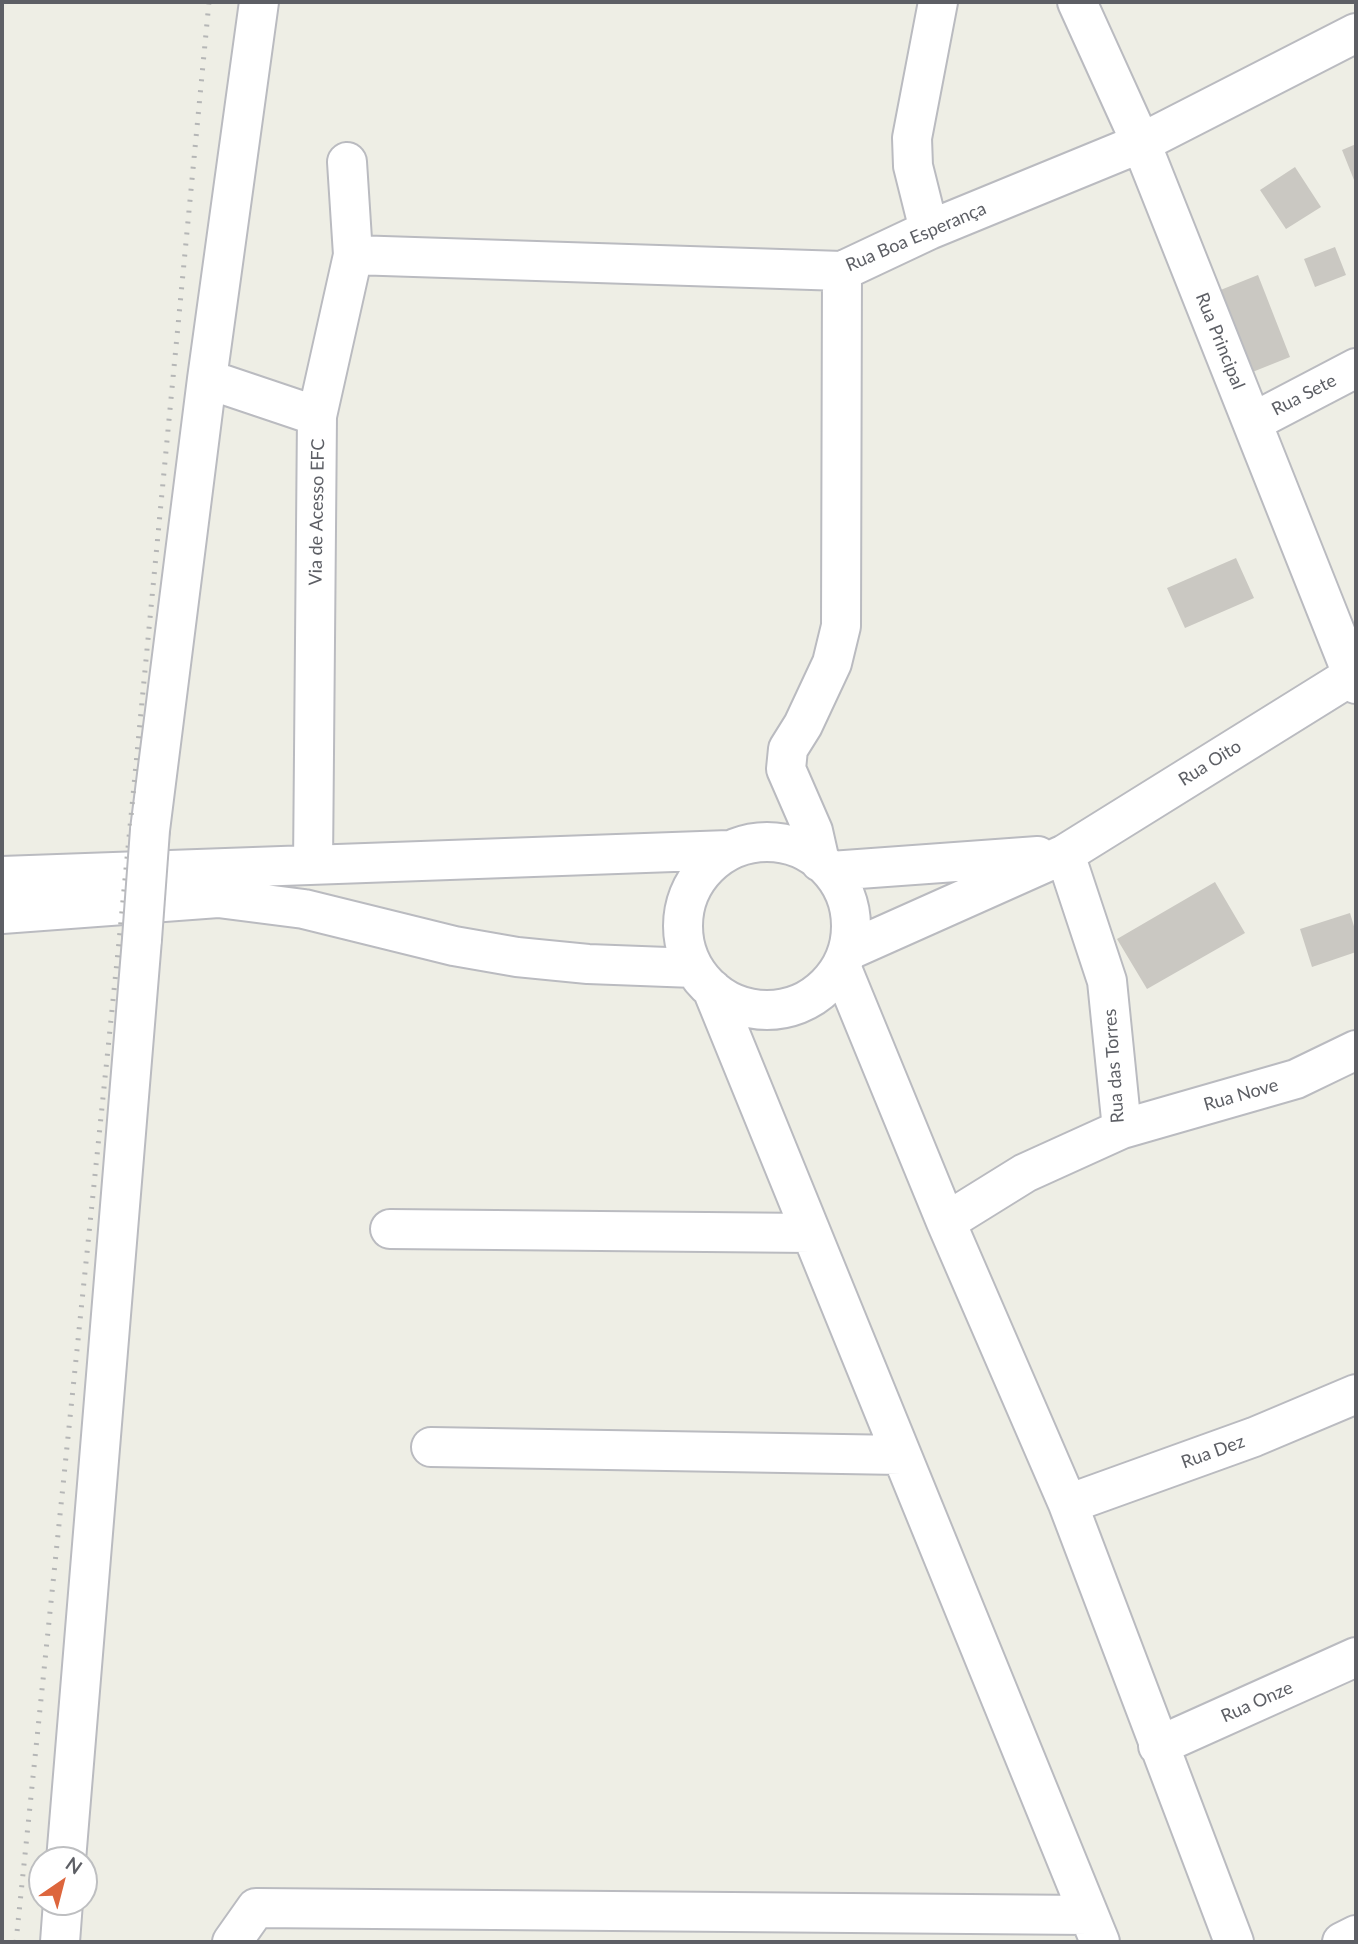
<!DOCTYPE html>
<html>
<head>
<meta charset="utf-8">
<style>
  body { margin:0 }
  #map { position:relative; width:1358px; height:1944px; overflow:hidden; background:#eeeee5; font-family:Lato,sans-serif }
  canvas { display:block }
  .frame { position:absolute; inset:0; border:4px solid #5d5f65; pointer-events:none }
  .north { position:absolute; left:28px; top:1846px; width:70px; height:70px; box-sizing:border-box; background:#fff; border:2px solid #bebfc1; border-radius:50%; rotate:35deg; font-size:19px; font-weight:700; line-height:28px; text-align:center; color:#5d5f65 }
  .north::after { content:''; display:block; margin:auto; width:24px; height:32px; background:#dd663d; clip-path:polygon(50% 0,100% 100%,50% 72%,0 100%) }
</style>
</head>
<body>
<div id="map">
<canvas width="1358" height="1944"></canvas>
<div class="frame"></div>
<div class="north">N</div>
</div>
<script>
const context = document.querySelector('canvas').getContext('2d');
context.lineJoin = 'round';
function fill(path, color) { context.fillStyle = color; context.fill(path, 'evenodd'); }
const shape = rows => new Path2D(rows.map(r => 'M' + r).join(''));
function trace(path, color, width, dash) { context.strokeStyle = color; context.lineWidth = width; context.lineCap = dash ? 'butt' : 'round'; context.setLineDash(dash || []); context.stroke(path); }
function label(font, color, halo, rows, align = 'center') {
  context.font = font + ' Lato,sans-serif'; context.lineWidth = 6; context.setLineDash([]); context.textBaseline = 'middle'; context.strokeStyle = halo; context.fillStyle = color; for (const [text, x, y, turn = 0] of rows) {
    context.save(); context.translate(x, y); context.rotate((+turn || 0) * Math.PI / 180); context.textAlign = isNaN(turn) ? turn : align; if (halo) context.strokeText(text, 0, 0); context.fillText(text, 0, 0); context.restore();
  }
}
const building = shape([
  [1356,144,1356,185,1342,150],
  [1295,167,1321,207,1286,229,1260,190],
  [1335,247,1346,275,1315,287,1304,259],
  [1258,275,1290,357,1250,373,1218,291],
  [1236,558,1254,598,1185,628,1167,588],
  [1215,882,1245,933,1147,989,1117,939],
  [1350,913,1356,933,1356,952,1312,967,1300,929]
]);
const minor = shape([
  [1077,2,1141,143,1356,684],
  [929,230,913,166,912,138,938,2],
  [353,255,842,271,929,230,1141,143,1356,33],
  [207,379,317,416],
  [1253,422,1356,368],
  [150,830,207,379,259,2],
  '683 926a84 84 0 1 1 168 0a84 84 0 1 1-168 0Z',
  [820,862,813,831,786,769,788,749,803,725,832,663,841,626,842,271],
  [313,865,317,416,353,255,347,162],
  [831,871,1038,856],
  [2,876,729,850],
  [2,914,218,898,304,909,454,946,517,957,588,964,694,968],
  [850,950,1065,854,1356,673],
  [841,966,946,1222,1068,1504,1234,1942],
  [712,989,1100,1942],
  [1122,1129,1296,1079,1356,1050],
  [946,1222,1025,1173,1122,1129,1107,981,1065,854],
  [390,1229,811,1233],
  [431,1447,901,1455],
  [1068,1504,1254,1437,1356,1394],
  [1158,1746,1356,1657],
  [66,1860,142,939],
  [60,1942,63,1902],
  [232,1942,256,1908,1088,1915],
  [1342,1942,1356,1935]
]);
const rail = shape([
  [16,1942,119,942,209,2]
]);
const minorBridge = shape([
  [142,939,150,830]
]);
const streetNames = [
  ["Rua Boa Esperança",916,237,-23],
  ["Rua Principal",1220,341,68],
  ["Rua Sete",1304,395,-27],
  ["Via de Acesso EFC",317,512,-89],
  ["Rua Oito",1210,763,-32],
  ["Rua das Torres",1114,1066,-94],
  ["Rua Nove",1241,1095,-16],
  ["Rua Dez",1213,1452,-20],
  ["Rua Onze",1257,1702,-24]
];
fill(building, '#cac8c2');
trace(minor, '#babbc0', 42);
trace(minor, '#fff', 38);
trace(rail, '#b5b6b6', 5, [2, 9]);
trace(minorBridge, '#babbc0', 42, []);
trace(minorBridge, '#fff', 38);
label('18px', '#5d5f65', '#fff', streetNames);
</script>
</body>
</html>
